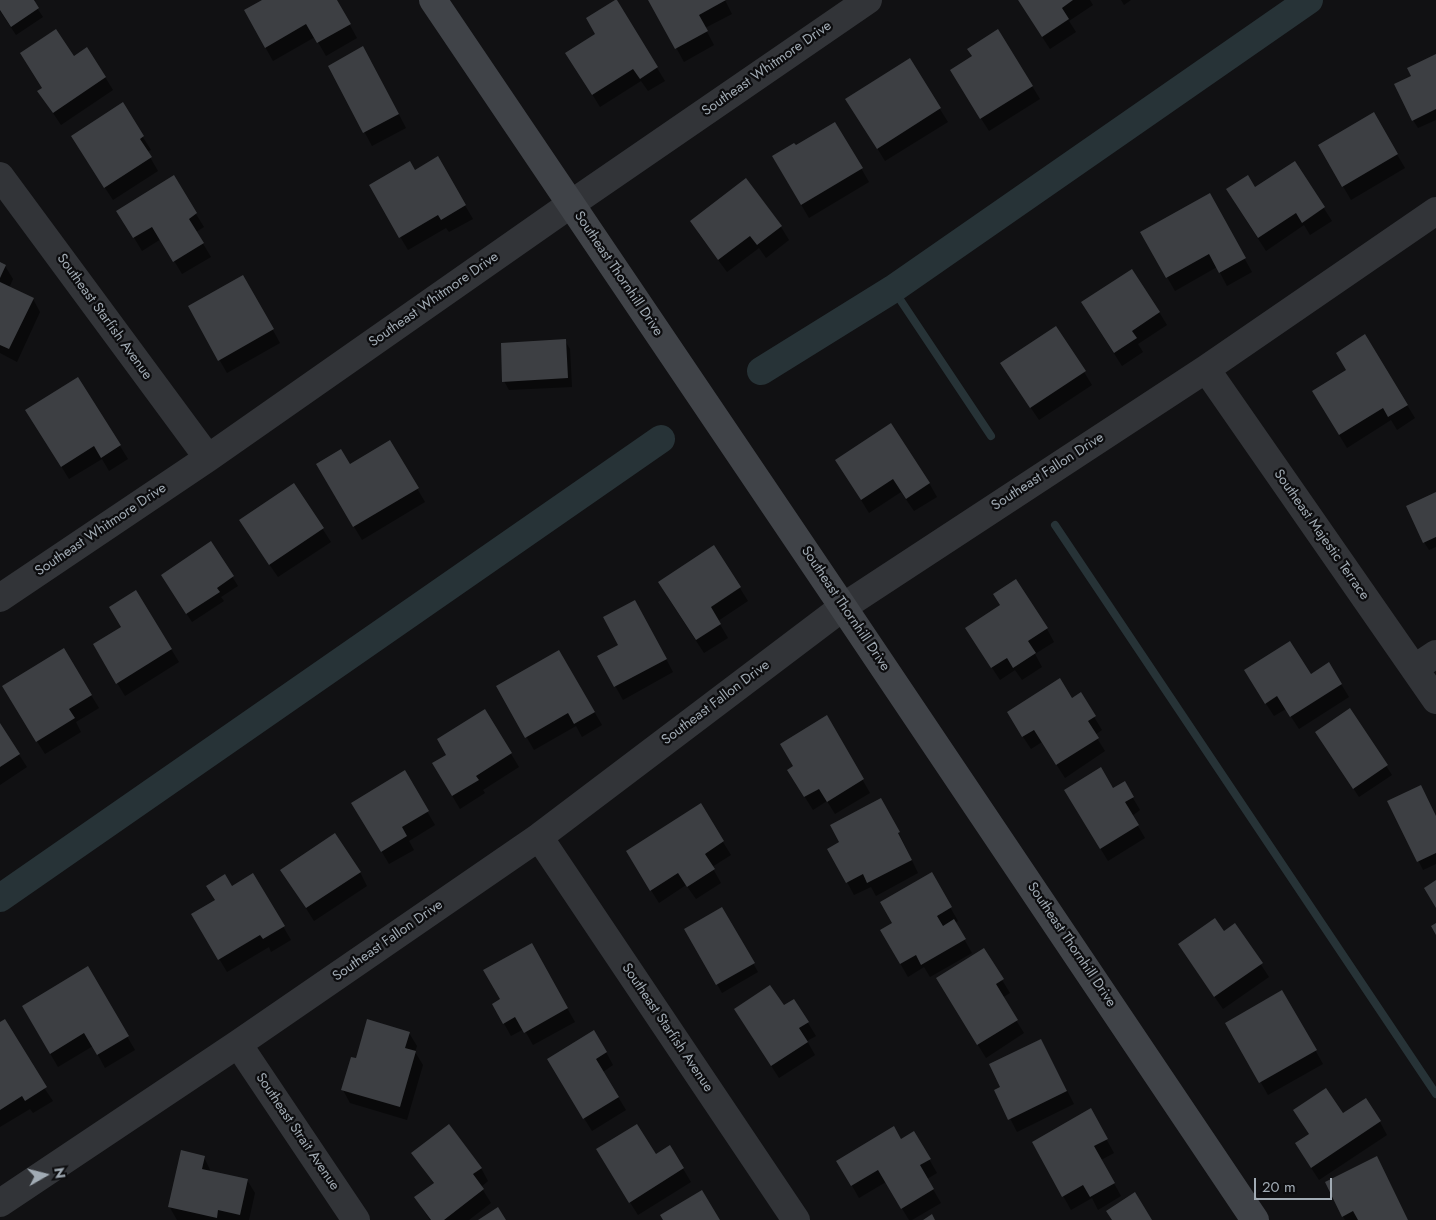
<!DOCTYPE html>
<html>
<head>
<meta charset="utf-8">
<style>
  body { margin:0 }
  #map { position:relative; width:1436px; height:1220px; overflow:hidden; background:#111113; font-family:Jost,sans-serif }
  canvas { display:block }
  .north { position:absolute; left:20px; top:1150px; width:50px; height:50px; -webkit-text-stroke:4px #0c0c0e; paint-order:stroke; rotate:82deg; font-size:14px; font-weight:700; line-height:20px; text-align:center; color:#a1abb4 }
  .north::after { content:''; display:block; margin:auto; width:18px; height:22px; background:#a1abb4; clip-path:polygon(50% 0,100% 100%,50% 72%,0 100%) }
  .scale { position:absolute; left:1254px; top:1178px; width:78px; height:22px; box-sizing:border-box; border:2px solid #a1abb4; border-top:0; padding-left:6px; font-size:15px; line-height:18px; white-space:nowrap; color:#a1abb4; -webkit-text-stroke:4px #0c0c0e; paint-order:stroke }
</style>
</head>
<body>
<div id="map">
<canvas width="1436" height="1220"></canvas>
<div class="north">N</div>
<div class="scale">20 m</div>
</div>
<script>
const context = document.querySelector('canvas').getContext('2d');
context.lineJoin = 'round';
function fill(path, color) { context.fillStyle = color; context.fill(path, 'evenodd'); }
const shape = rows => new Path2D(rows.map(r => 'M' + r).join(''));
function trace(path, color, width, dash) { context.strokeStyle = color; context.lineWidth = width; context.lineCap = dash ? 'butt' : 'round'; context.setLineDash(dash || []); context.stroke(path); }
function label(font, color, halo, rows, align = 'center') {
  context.font = font + ' Jost,sans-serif'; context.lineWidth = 4.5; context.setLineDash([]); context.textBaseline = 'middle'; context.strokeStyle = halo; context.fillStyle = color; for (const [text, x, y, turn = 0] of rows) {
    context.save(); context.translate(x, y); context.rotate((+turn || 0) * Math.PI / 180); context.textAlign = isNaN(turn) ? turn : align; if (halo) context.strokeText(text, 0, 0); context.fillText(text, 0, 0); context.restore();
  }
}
const shadow = shape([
  [0,0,36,0,33,2,43,17,16,35,0,11],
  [265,0,336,0,357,38,326,56,315,37,273,61,245,11],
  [650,0,725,0,732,14,705,28,714,45,684,62],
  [1018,0,1090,0,1093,5,1069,21,1076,32,1050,49],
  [1121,0,1131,0,1124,5],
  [616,1,665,81,648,91,641,81,600,107,575,66,597,34],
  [1436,55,1436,120,1418,128,1413,120],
  [74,58,105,77,113,90,61,125,47,104,43,89],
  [909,60,948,122,885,161,855,112],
  [371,61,406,128,372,146,329,66],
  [959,84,1032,86,1040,99,989,131],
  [122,104,151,150,147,152,158,171,113,200,80,150],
  [1373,114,1405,168,1351,200,1319,145],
  [835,123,869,182,809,218,773,157,795,147],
  [437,158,473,219,449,232,446,228,408,250,370,186,415,171],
  [1295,163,1332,221,1310,235,1304,225,1266,251,1235,203],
  [173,177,204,227,196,232,211,257,182,274,161,239,142,251,118,211],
  [746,180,781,227,789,240,766,258,759,248,727,272,699,234,692,221],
  [1209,195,1252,272,1227,286,1217,267,1175,291,1142,233],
  [0,263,5,266,13,279,9,288,33,299,40,312,17,362,0,353],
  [243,276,280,343,227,373,189,307],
  [1159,312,1167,325,1138,344,1143,352,1122,366,1090,316],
  [565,341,570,349,572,387,509,390,504,381],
  [1084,372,1092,385,1039,420,1010,377],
  [78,378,128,459,109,471,102,459,69,479,35,424],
  [1321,405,1407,405,1415,418,1397,430,1391,420,1347,448],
  [390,442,425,502,362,540,317,465,349,466],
  [837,461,929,483,937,497,914,511,901,492,869,513],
  [294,485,331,542,278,577,248,534],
  [1436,493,1436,547,1429,550,1424,542],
  [211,543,238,586,221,597,224,601,192,622,167,584],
  [714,547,748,601,718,621,728,638,704,653,667,596],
  [642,614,673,672,623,700,599,657,620,646],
  [123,627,171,649,179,662,125,696,94,645],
  [1047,629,1054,642,1035,654,1042,667,1022,680,1015,670,1000,680,975,642],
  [559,651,602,725,582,737,576,726,534,750,498,687],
  [1310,675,1341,684,1349,697,1299,729,1286,709,1274,716,1253,684],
  [1080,694,1102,730,1095,735,1105,751,1065,778,1042,742,1031,749,1016,726],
  [91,695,99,708,76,722,81,732,45,754,11,700],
  [1350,710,1392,775,1359,797,1322,741],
  [485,711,519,767,483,790,485,793,460,809,441,777,447,755],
  [0,725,27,767,0,785],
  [850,758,870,793,835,814,827,801,813,810,796,783],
  [404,772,435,825,409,841,414,850,389,864,353,803],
  [1124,783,1140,810,1132,816,1145,838,1108,861,1073,804,1113,790],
  [1389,802,1436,817,1436,864,1423,870],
  [700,805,731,855,712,867,721,883,696,899,686,885,659,903,635,865],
  [889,813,918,873,876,896,871,887,854,895,847,882],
  [360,872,367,886,314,921,290,883],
  [931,874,958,921,955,923,972,953,930,977,924,967,908,977,881,930,894,923],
  [253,875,291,940,271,952,269,947,227,972,193,915,216,901,232,887],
  [722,909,758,972,722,993,686,929],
  [1235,925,1269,977,1223,1009,1187,957],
  [531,945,575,1022,533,1045,524,1029,511,1036,493,1004,502,1000],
  [87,968,135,1050,105,1068,93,1046,58,1067,23,1007],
  [1002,980,1010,993,1002,998,1024,1033,986,1058,945,992],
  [1282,991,1323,1064,1268,1095,1227,1023],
  [794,1000,816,1036,807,1041,815,1055,779,1078,743,1022,783,1007],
  [0,1023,53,1101,33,1113,30,1109,0,1127],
  [409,1033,417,1046,415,1052,423,1065,407,1120,350,1103,343,1090,356,1060],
  [1041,1040,1074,1104,1017,1132,996,1091,1002,1088],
  [606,1052,613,1065,603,1072,626,1110,592,1131,556,1073],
  [1090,1110,1114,1153,1101,1160,1121,1196,1098,1210,1092,1198,1071,1210,1033,1142],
  [1343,1115,1380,1122,1387,1135,1319,1180,1304,1157],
  [914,1133,937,1173,927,1179,941,1203,912,1220,909,1220,886,1182,859,1198,838,1161,901,1141],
  [670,1147,691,1182,638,1215,605,1163,655,1156],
  [413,1153,481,1168,488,1181,481,1187,491,1203,469,1220,430,1220,416,1198,434,1184],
  [204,1157,211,1172,247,1180,255,1193,249,1220,177,1220,169,1206],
  [1384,1171,1408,1220,1345,1220,1326,1183]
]);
const stream = shape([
  [893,289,991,436],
  [1055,525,1436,1094]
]);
const canal = shape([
  [761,371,893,289,1309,0],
  [0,898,661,439]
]);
const building = shape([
  [0,0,34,0,39,8,11,27,0,10],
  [262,0,337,0,351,24,317,43,306,24,265,48,244,10],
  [615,0,617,0,658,67,640,79,633,69,592,95,565,53,595,34,586,18],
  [648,0,726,0,699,15,708,31,675,49],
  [1018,0,1073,0,1062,8,1069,19,1042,37],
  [56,29,74,56,87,47,106,77,53,113,37,91,42,88,20,53],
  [998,29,1033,86,980,119,950,70,972,56,967,49],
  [363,46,399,114,363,133,328,66],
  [1436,54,1436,109,1412,121,1394,84,1411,76,1407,68],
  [910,58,941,108,877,149,845,99],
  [123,102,144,136,140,139,152,157,104,188,71,136],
  [1374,112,1398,154,1342,187,1318,145],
  [835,122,863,168,801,205,772,156,794,143,796,145],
  [438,156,466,205,441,220,438,215,399,238,369,185,410,161,415,170],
  [1295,161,1325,207,1302,223,1296,213,1258,238,1226,189,1248,175,1255,187],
  [174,175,197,213,189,219,204,243,173,262,152,227,133,238,116,211],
  [746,178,782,226,757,245,750,236,718,260,690,221],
  [1210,193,1246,258,1219,273,1209,254,1166,278,1140,232],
  [0,262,6,265,0,278],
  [1132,269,1160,312,1132,331,1137,338,1114,353,1081,302],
  [243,275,274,329,218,361,188,306],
  [0,282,34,298,9,349,0,345],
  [1056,326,1086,371,1030,408,1000,363],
  [1365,334,1408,405,1388,417,1383,408,1339,435,1312,391,1346,370,1336,353],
  [566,339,568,378,502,382,501,343],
  [78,377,121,445,101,458,94,446,61,467,25,410],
  [891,423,930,483,906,499,893,479,861,500,835,460],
  [390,440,419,488,353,527,316,464,341,449,350,464],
  [294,483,324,528,269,565,239,520],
  [1436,492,1436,537,1423,543,1406,506],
  [211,541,234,576,217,588,220,592,186,614,161,575],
  [714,545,741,587,711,607,721,624,696,640,658,582],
  [1016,579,1048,628,1028,641,1036,653,1013,668,1007,658,991,668,965,628,1000,605,993,594],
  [136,590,172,649,116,684,93,644,121,627,109,607],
  [635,600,667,659,614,687,597,656,618,645,603,617],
  [1290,641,1311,674,1329,662,1342,684,1290,717,1277,696,1265,704,1244,670],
  [64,648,92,695,69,709,75,718,36,742,2,686],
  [559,650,595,712,574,724,568,713,525,738,496,686],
  [1060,678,1072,698,1081,692,1096,716,1088,721,1099,738,1056,765,1034,730,1022,737,1007,712],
  [1350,708,1388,765,1353,789,1315,732],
  [485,709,512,753,476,776,479,780,452,796,432,763,446,755,437,739],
  [827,715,864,779,827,802,819,789,804,797,787,770,793,766,780,744],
  [0,723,20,754,0,767],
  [1101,767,1113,788,1125,781,1134,797,1125,802,1139,825,1100,849,1064,790],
  [405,770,429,811,402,827,407,836,381,852,351,803],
  [1421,785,1436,816,1436,853,1417,862,1387,801],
  [881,798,900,832,898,833,912,860,867,883,863,874,846,883,827,849,839,842,830,825],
  [701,803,724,841,705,854,715,869,687,887,678,873,650,891,626,851],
  [335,833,361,872,306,908,280,870],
  [932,872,952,907,937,916,943,926,954,919,966,939,921,965,916,955,900,964,880,930,892,923,880,902],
  [253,873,285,926,263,939,260,935,218,960,191,914,215,900,206,886,225,874,232,886],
  [1436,880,1436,908,1424,888],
  [722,907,755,963,716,985,684,929],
  [1215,918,1224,931,1235,923,1263,963,1214,997,1178,944],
  [1436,923,1436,935,1431,926],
  [532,943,568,1008,524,1033,515,1017,503,1024,492,1004,500,999,483,970],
  [984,948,1004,979,996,984,1018,1020,977,1045,936,978],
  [88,966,129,1036,97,1055,84,1033,50,1054,22,1006],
  [770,985,784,1005,794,999,809,1022,799,1028,808,1042,771,1066,734,1009],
  [1282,990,1317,1050,1259,1083,1225,1023],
  [5,1019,47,1087,25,1101,22,1096,0,1110,0,1022],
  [367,1019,410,1032,405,1048,416,1051,400,1107,341,1090,351,1057,356,1058],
  [594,1030,607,1052,596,1059,619,1097,583,1119,547,1059],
  [1041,1039,1067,1091,1008,1120,994,1090,1000,1087,989,1064],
  [1326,1088,1343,1113,1366,1098,1381,1121,1311,1168,1295,1143,1309,1134,1293,1110],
  [1091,1108,1108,1139,1094,1146,1115,1183,1090,1197,1083,1185,1062,1197,1032,1142],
  [449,1124,482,1168,473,1174,484,1189,444,1220,431,1220,414,1197,434,1183,411,1153],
  [637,1124,656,1154,670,1145,684,1168,629,1203,596,1149],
  [894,1126,901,1139,914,1131,931,1159,920,1165,934,1189,901,1209,878,1170,851,1186,836,1161],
  [181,1150,205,1156,202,1169,248,1179,240,1215,218,1210,217,1218,168,1207],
  [1377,1156,1408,1220,1358,1220,1353,1211,1342,1217,1325,1182],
  [702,1190,720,1220,663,1220,660,1215],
  [1135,1192,1152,1220,1112,1220,1106,1211],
  [498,1207,506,1220,478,1220],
  [932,1214,935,1220,923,1220]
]);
const street = shape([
  [0,176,208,458],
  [1206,369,1436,700],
  [0,598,208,458,571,204,868,0],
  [1415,668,1436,654],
  [539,837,796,1220],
  [238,1044,356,1220],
  [0,1203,238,1044,539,837,843,607,1206,369,1436,211]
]);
const secondary = shape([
  [433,0,843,607,1255,1220]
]);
const streetNames = [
  ["Southeast Whitmore Drive",767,69,-35],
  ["Southeast Thornhill Drive",618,274,56],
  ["Southeast Whitmore Drive",434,300,-35],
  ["Southeast Starfish Avenue",104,317,54],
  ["Southeast Fallon Drive",1048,472,-33],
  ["Southeast Whitmore Drive",101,530,-34],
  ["Southeast Majestic Terrace",1321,535,55],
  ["Southeast Thornhill Drive",845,609,56],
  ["Southeast Fallon Drive",716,703,-37],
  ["Southeast Fallon Drive",388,941,-35],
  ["Southeast Thornhill Drive",1071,945,56],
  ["Southeast Starfish Avenue",667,1028,56],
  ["Southeast Strait Avenue",297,1132,56]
];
fill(shadow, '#0007');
trace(stream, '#273337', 8);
trace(canal, '#273337', 28);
fill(building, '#3d3f43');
trace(street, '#323438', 28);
trace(secondary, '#404348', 28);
label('14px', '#a1abb4', '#0c0c0e', streetNames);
</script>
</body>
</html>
